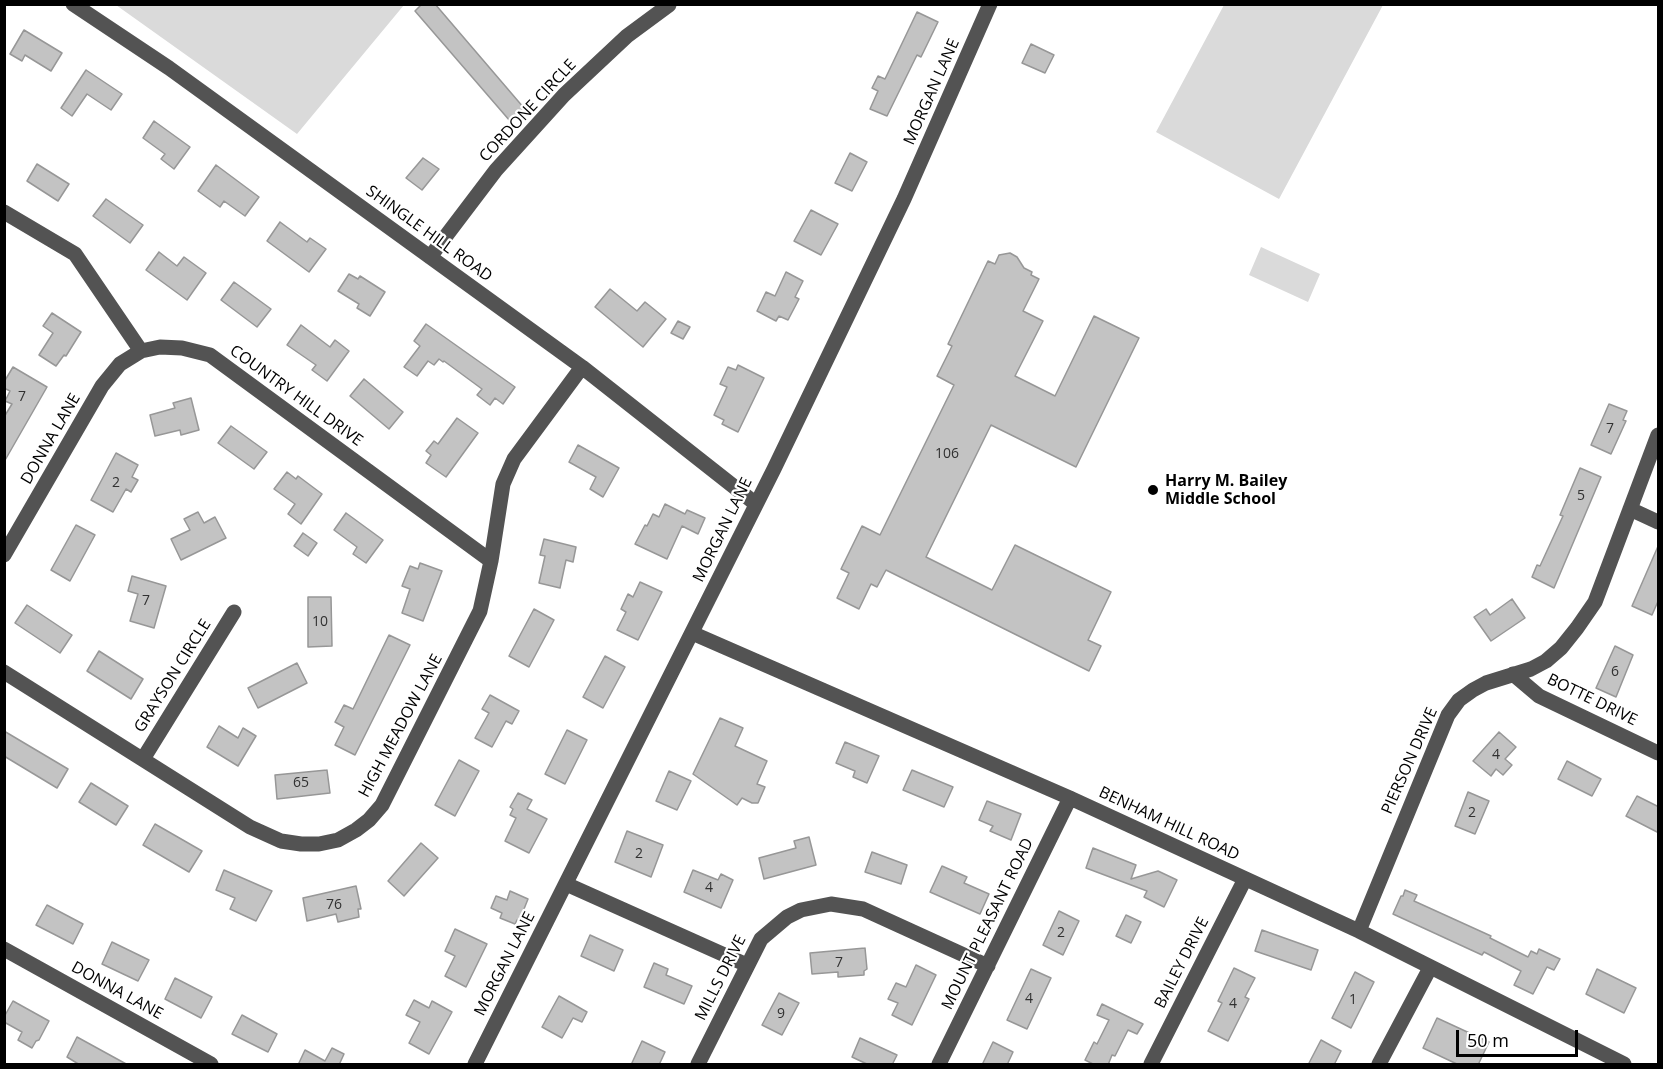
<!DOCTYPE html>
<html>
<head>
<meta charset="utf-8">
<style>
  body { margin:0 }
  #map { position:relative; width:1663px; height:1069px; overflow:hidden; background:#fff; font-family:"Open Sans",sans-serif }
  canvas { display:block }
  .frame { position:absolute; inset:0; border:6px solid #000; pointer-events:none }
  .scale { position:absolute; left:1456px; top:1030px; width:122px; height:27px; box-sizing:border-box; border:3px solid #000; border-top:0; padding-left:8px; font-size:18px; line-height:21px; white-space:nowrap; color:#000; -webkit-text-stroke:4px #fff; paint-order:stroke }
</style>
</head>
<body>
<div id="map">
<canvas width="1663" height="1069"></canvas>
<div class="frame"></div>
<div class="scale">50 m</div>
</div>
<script>
const context = document.querySelector('canvas').getContext('2d');
context.lineJoin = 'round';
function fill(path, color) { context.fillStyle = color; context.fill(path, 'evenodd'); }
const shape = rows => new Path2D(rows.map(r => 'M' + r).join(''));
function trace(path, color, width, dash) { context.strokeStyle = color; context.lineWidth = width; context.lineCap = dash ? 'butt' : 'round'; context.setLineDash(dash || []); context.stroke(path); }
function label(font, color, halo, rows, align = 'center') {
  context.font = font + ' "Open Sans",sans-serif'; context.lineWidth = 4.5; context.setLineDash([]); context.textBaseline = 'middle'; context.strokeStyle = halo; context.fillStyle = color; for (const [text, x, y, turn = 0] of rows) {
    context.save(); context.translate(x, y); context.rotate((+turn || 0) * Math.PI / 180); context.textAlign = isNaN(turn) ? turn : align; if (halo) context.strokeText(text, 0, 0); context.fillText(text, 0, 0); context.restore();
  }
}
const green = shape([
  [116,5,404,5,297,134],
  [1224,5,1383,5,1279,199,1156,132],
  [1261,247,1320,274,1308,302,1249,275]
]);
const building = shape([
  [422,4,435,4,524,108,510,121,415,11,422,4],
  [917,12,938,22,921,57,917,55,887,116,870,109,878,91,872,88,878,76,885,79,917,12],
  [24,30,62,53,51,71,25,55,22,61,10,54,24,30],
  [1031,44,1054,55,1045,73,1022,63,1031,44],
  [86,70,122,94,111,110,87,94,72,116,61,108,86,70],
  [154,121,190,147,174,169,161,159,165,154,143,138,154,121],
  [850,153,867,162,852,191,835,183,850,153],
  [423,158,439,169,422,190,406,178,423,158],
  [37,164,69,184,58,201,27,181,37,164],
  [216,165,259,197,245,216,224,201,220,207,198,191,216,165],
  [106,199,143,225,130,243,93,216,106,199],
  [811,210,838,224,821,255,794,241,811,210],
  [280,222,307,242,310,238,326,249,309,272,267,241,280,222],
  [159,252,177,266,184,257,206,273,187,300,146,270,159,252],
  [1010,253,1017,257,1024,268,1032,272,1031,275,1039,279,1023,311,1043,321,1015,376,1055,396,1094,316,1139,338,1076,467,991,425,926,557,992,590,1015,545,1111,592,1088,640,1101,646,1089,671,886,570,877,587,871,584,859,609,837,598,849,573,841,569,862,526,880,535,954,385,937,376,952,346,948,344,988,261,995,264,999,255,1010,253],
  [786,272,803,281,795,297,799,299,788,320,779,316,776,321,757,311,766,292,775,296,786,272],
  [349,274,358,279,360,276,385,292,370,316,357,308,359,304,338,291,349,274],
  [234,282,271,309,257,327,221,300,234,282],
  [610,289,637,311,645,302,666,319,643,347,595,307,610,289],
  [52,313,81,332,66,356,64,355,56,366,39,355,53,333,43,326,52,313],
  [678,321,690,327,683,339,671,333,678,321],
  [426,324,515,387,503,404,495,398,490,405,477,395,482,389,444,361,443,362,439,359,434,365,428,361,417,376,404,367,420,346,414,341,426,324],
  [301,325,330,347,335,340,349,351,327,381,312,370,316,365,287,345,301,325],
  [738,365,764,378,738,432,722,424,724,420,714,415,727,387,720,384,728,367,736,370,738,365],
  [13,367,47,387,4,462,4,417,12,404,5,401,10,391,4,388,4,382,13,367],
  [364,379,403,412,389,429,350,396,364,379],
  [191,398,199,430,181,435,180,430,155,436,150,415,175,408,173,403,191,398],
  [1609,404,1627,411,1623,420,1626,421,1611,454,1591,445,1609,404],
  [457,418,478,433,446,477,426,463,431,455,426,451,434,441,438,444,457,418],
  [231,426,267,452,254,469,218,443,231,426],
  [578,445,619,468,603,497,590,489,596,477,569,462,578,445],
  [116,453,138,465,132,477,138,480,131,492,126,489,113,512,91,500,116,453],
  [1580,468,1601,477,1554,588,1532,577,1537,565,1540,566,1563,516,1560,515,1580,468],
  [287,472,296,479,298,476,322,494,301,524,288,514,295,504,274,489,287,472],
  [665,504,685,514,687,510,705,518,698,534,682,526,667,559,635,544,645,525,647,526,653,514,659,517,665,504],
  [198,512,204,523,215,517,226,538,181,560,171,539,190,530,184,519,198,512],
  [346,513,383,540,366,563,353,554,357,547,334,530,346,513],
  [76,525,95,535,70,581,51,570,76,525],
  [303,533,317,543,308,556,294,546,303,533],
  [544,539,576,547,573,562,566,560,560,588,539,583,545,556,540,555,544,539],
  [1659,544,1659,599,1652,615,1632,606,1659,544],
  [420,563,442,571,423,621,402,613,410,589,402,586,410,566,418,569,420,563],
  [132,576,166,586,154,628,130,621,138,594,128,591,132,576],
  [640,582,662,592,638,640,617,630,626,612,621,609,628,594,633,597,640,582],
  [308,597,331,597,332,646,308,647,308,597],
  [1512,599,1525,618,1491,641,1474,617,1486,609,1490,615,1512,599],
  [27,605,72,635,60,653,15,623,27,605],
  [534,609,554,620,529,667,509,656,534,609],
  [389,635,410,645,355,755,335,745,344,727,335,722,344,705,353,709,389,635],
  [1615,646,1633,655,1616,697,1596,688,1615,646],
  [99,651,143,679,131,699,87,671,99,651],
  [605,656,625,667,603,708,583,697,605,656],
  [297,663,307,683,258,708,248,688,297,663],
  [490,695,519,711,512,724,506,721,492,747,475,738,489,713,482,709,490,695],
  [720,718,743,728,735,746,767,761,757,784,765,787,758,803,752,803,742,798,737,805,693,774,720,718],
  [219,726,238,738,243,728,256,736,238,766,207,747,219,726],
  [567,730,587,740,565,784,545,774,567,730],
  [4,731,68,769,57,788,4,756,4,731],
  [1499,732,1516,747,1505,759,1512,765,1503,775,1496,769,1491,776,1473,761,1499,732],
  [845,742,879,756,867,783,853,777,855,771,836,763,845,742],
  [459,760,479,771,455,816,435,805,459,760],
  [1567,761,1601,779,1592,796,1558,779,1567,761],
  [327,770,330,793,277,799,275,775,327,770],
  [912,770,953,787,944,807,903,790,912,770],
  [669,771,691,781,677,810,656,801,669,771],
  [91,783,128,806,116,825,79,802,91,783],
  [1468,792,1489,801,1475,834,1455,826,1468,792],
  [518,793,532,800,527,809,547,819,529,853,505,841,516,818,510,815,513,809,510,807,518,793],
  [1637,796,1659,807,1659,833,1626,816,1637,796],
  [987,801,1021,814,1011,840,990,831,993,826,979,820,987,801],
  [155,824,202,851,189,872,143,845,155,824],
  [627,831,663,845,651,877,615,862,627,831],
  [809,837,816,865,764,879,759,858,796,848,794,841,809,837],
  [421,843,438,858,404,896,388,881,421,843],
  [1093,848,1136,865,1131,879,1158,871,1177,880,1164,907,1144,897,1147,891,1086,868,1093,848],
  [872,852,907,865,901,884,865,872,872,852],
  [942,866,967,877,964,883,989,894,980,914,930,892,942,866],
  [224,870,272,891,256,921,230,909,235,898,216,890,224,870],
  [693,870,718,880,721,874,733,880,721,908,684,892,693,870],
  [356,886,361,909,358,909,359,917,338,922,336,914,307,921,303,898,356,886],
  [1405,890,1417,895,1414,901,1491,936,1490,938,1528,957,1531,951,1537,954,1539,949,1560,959,1554,970,1547,967,1533,994,1514,985,1521,971,1484,952,1482,955,1393,914,1401,896,1403,896,1405,890],
  [510,891,528,899,520,919,517,920,515,924,500,918,502,913,491,908,496,896,507,900,510,891],
  [47,905,83,924,73,944,36,925,47,905],
  [1059,911,1079,921,1063,955,1043,945,1059,911],
  [1126,915,1141,922,1131,943,1116,936,1126,915],
  [455,929,487,944,466,987,445,976,455,956,445,951,455,929],
  [1262,930,1318,950,1311,970,1255,951,1262,930],
  [590,935,623,950,614,971,581,956,590,935],
  [112,942,149,960,138,981,102,964,112,942],
  [865,948,867,969,864,971,864,975,838,977,838,972,812,974,810,953,865,948],
  [654,963,668,969,666,975,692,986,684,1004,644,987,654,963],
  [916,965,936,975,912,1025,892,1015,898,1003,888,999,896,983,906,987,916,965],
  [1234,968,1255,978,1245,997,1249,999,1228,1041,1208,1031,1222,1003,1218,1001,1234,968],
  [1031,969,1051,978,1027,1029,1007,1020,1031,969],
  [1597,969,1636,988,1624,1013,1586,994,1597,969],
  [1355,972,1374,982,1351,1028,1332,1018,1355,972],
  [175,978,212,997,201,1018,165,999,175,978],
  [779,993,799,1003,782,1035,762,1025,779,993],
  [559,996,587,1012,582,1022,573,1018,562,1038,542,1027,559,996],
  [414,1000,429,1008,432,1001,452,1012,429,1054,409,1043,420,1022,406,1015,414,1000],
  [13,1001,49,1021,39,1040,36,1041,32,1048,18,1040,22,1032,4,1022,4,1017,13,1001],
  [1102,1004,1143,1024,1137,1034,1128,1030,1115,1056,1112,1055,1108,1065,1095,1065,1085,1060,1094,1042,1097,1044,1109,1020,1097,1015,1102,1004],
  [242,1015,277,1034,268,1052,232,1034,242,1015],
  [1437,1018,1489,1042,1478,1065,1459,1065,1423,1048,1437,1018],
  [77,1037,128,1065,80,1065,67,1057,77,1037],
  [860,1038,897,1055,892,1065,869,1065,852,1057,860,1038],
  [1321,1040,1341,1051,1334,1065,1308,1065,1321,1040],
  [642,1041,665,1052,659,1065,631,1065,642,1041],
  [993,1042,1013,1052,1007,1065,982,1065,993,1042],
  [332,1048,344,1054,339,1065,298,1065,305,1050,325,1061,332,1048]
]);
const minor = shape([
  [73,4,169,68,582,367,756,504],
  [4,212,75,254,141,351,160,347,182,348,210,355,491,561],
  [430,257,496,170,564,95,627,36,669,5],
  [1630,509,1658,522],
  [4,555,102,386,120,364,141,351],
  [692,633,1070,798,1359,931,1624,1064],
  [4,672,250,827,281,841,301,844,319,844,338,840,356,830,369,820,382,805,480,611,491,561,503,484,514,459,582,367],
  [1513,674,1539,696,1658,753],
  [143,759,234,612],
  [566,884,747,965],
  [1359,931,1448,715,1459,700,1473,690,1486,683,1531,669,1546,661,1561,648,1577,628,1595,602,1658,435],
  [4,949,211,1064],
  [475,1064,774,469,904,199,990,4],
  [698,1064,761,939,787,917,801,910,831,904,863,909,988,966],
  [939,1064,1070,798],
  [1151,1064,1245,879],
  [1379,1064,1430,968]
]);
const markers = [
  [1153,490,6,"#000"]
];
const numberNames = [
  ["7",22,397],
  ["7",1610,429],
  ["106",947,454],
  ["2",116,483],
  ["5",1581,496],
  ["7",146,601],
  ["10",320,622],
  ["6",1615,672],
  ["4",1496,755],
  ["65",301,783],
  ["2",1472,813],
  ["2",639,854],
  ["4",709,888],
  ["76",334,905],
  ["2",1061,933],
  ["7",839,963],
  ["4",1029,999],
  ["1",1353,1000],
  ["4",1233,1004],
  ["9",781,1014]
];
const streetNames = [
  ["MORGAN LANE",932,92,-66],
  ["CORDONE CIRCLE",528,111,-47],
  ["SHINGLE HILL ROAD",429,234,36],
  ["COUNTRY HILL DRIVE",296,396,36],
  ["DONNA LANE",51,439,-60],
  ["MORGAN LANE",723,530,-64],
  ["GRAYSON CIRCLE",173,676,-58],
  ["BOTTE DRIVE",1592,700,26],
  ["HIGH MEADOW LANE",401,726,-62],
  ["PIERSON DRIVE",1410,761,-66],
  ["BENHAM HILL ROAD",1169,824,25],
  ["MOUNT PLEASANT ROAD",988,924,-64],
  ["BAILEY DRIVE",1182,963,-63],
  ["MORGAN LANE",505,964,-63],
  ["MILLS DRIVE",721,978,-63],
  ["DONNA LANE",117,991,29]
];
const poiNames = [
  ["Harry M. Bailey",1165,481],
  ["Middle School",1165,499]
];
fill(green, '#dadada');
fill(building, '#c3c3c3');
trace(building, '#979797', 1.5);
trace(minor, '#535353', 15);
for (const [x, y, r, color] of markers) { const dot = new Path2D(); dot.arc(x, y, r, 0, 2 * Math.PI); context.fillStyle = color; context.fill(dot); trace(dot, '#fff', 2); }
label('14px', '#313131', null, numberNames);
label('16px', '#000', '#fff', streetNames);
label('bold 16px', '#000', '#fff', poiNames, 'left');
</script>
</body>
</html>
